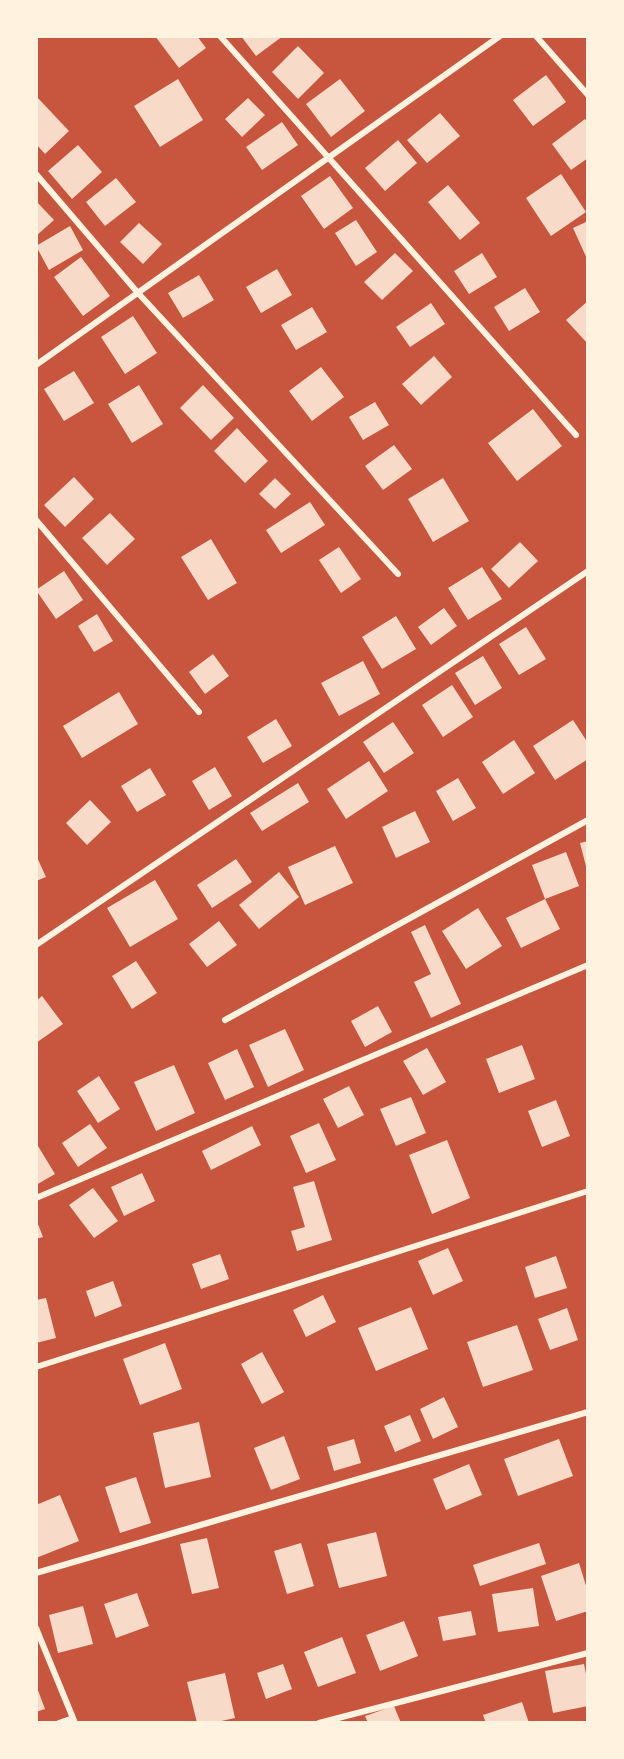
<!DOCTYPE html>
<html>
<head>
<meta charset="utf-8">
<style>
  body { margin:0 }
  #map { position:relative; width:624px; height:1759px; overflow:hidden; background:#c8553d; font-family:"IBM Plex Sans",sans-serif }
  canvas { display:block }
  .frame { position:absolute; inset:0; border:38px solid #fff3e0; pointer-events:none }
</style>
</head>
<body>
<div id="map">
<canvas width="624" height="1759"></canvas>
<div class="frame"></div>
</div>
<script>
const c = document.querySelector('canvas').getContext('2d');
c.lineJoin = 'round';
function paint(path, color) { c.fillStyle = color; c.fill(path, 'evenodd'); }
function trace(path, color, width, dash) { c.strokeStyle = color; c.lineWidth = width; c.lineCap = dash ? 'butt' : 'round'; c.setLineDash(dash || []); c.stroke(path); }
paint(new Path2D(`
  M155 36H197L206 48 179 68Z
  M241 36H283L256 56Z
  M298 46 324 73 298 99 272 72Z
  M546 75 566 102 533 126 513 100Z
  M178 79 203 120 160 147 134 106Z
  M340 79 365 111 331 137 306 104Z
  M36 96 69 131 45 154 36 144Z
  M248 98 265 115 242 137 225 119Z
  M440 113 460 136 427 163 407 140Z
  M585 119 588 124V158L571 170 552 144Z
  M282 122 298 145 262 170 246 147Z
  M398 140 417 163 385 191 365 168Z
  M78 145 102 172 72 199 48 171Z
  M561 174 586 212 551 236 526 198Z
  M330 176 353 208 324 229 301 196Z
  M116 178 136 202 105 226 86 202Z
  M448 185 480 223 460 240 428 202Z
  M36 201 54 220 36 236Z
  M356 220 377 252 356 266 335 233Z
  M588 221V261L573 228Z
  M139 223 162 244 143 264 120 242Z
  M70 226 83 250 49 270 36 246Z
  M395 253 413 271 382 300 364 282Z
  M482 253 497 277 469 294 454 271Z
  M81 257 110 296 83 316 54 277Z
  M277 269 292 295 261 313 246 287Z
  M199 275 214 300 183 318 168 293Z
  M525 288 540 312 509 331 494 307Z
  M588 301V344L566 320Z
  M431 303 445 324 410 347 396 327Z
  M312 307 327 332 296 350 281 325Z
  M133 316 157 353 125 374 101 337Z
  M434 356 452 377 421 405 402 384Z
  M321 367 344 397 312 421 289 391Z
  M74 371 94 403 64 421 44 389Z
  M139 385 163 424 132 443 108 404Z
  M203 385 234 418 211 440 180 408Z
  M375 402 389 425 363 440 349 417Z
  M533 409 562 446 517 481 488 443Z
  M237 428 268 461 245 483 214 451Z
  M394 445 412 469 383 490 365 466Z
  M74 477 94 499 65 527 44 505Z
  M275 478 291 494 275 509 259 494Z
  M443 478 469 521 433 542 408 499Z
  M310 502 325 525 281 553 266 530Z
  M110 513 135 539 107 565 82 538Z
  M211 539 237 583 208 600 181 557Z
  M520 542 538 561 509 588 491 569Z
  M339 547 361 579 341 593 319 560Z
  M482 567 502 599 468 620 448 588Z
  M64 571 83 600 56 619 36 590Z
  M444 608 457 626 431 645 418 627Z
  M97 614 113 641 94 652 78 626Z
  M396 616 416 649 382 669 362 637Z
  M526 627 546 659 519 675 499 644Z
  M213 654 229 676 205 694 189 672Z
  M483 656 502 688 475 705 455 673Z
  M363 661 380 694 339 716 321 683Z
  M452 685 473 717 443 737 422 705Z
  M119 692 138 724 82 758 63 726Z
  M276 719 292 746 263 763 247 737Z
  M573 720 588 743V759L555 780 533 746Z
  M393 722 414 753 384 773 363 742Z
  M514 740 535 773 503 794 482 762Z
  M369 761 388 791 346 819 327 789Z
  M215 767 232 796 209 810 192 781Z
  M150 768 166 795 137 812 121 786Z
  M458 778 476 808 453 821 436 791Z
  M298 783 309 802 262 831 250 813Z
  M90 800 111 822 87 845 66 823Z
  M415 811 430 842 396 858 382 827Z
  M588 841V870H587L580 843Z
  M335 846 353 883 305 905 288 867Z
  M566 852 579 886 545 899 532 865Z
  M36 855 46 877 36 881Z
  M236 859 252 882 212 908 197 885Z
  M279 872 299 897 259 929 239 905Z
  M155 880 178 919 130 947 107 908Z
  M545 899 560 929 521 948 506 918Z
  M478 908 502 946 466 969 442 931Z
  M219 921 237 945 207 967 189 944Z
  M425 925 461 1004 431 1018 414 982 431 974 411 932Z
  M136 961 157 993 132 1009 112 976Z
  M42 996 63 1024 36 1043V1001Z
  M378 1006 392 1032 365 1047 351 1021Z
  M285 1029 304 1070 268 1087 249 1045Z
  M522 1045 535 1079 499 1093 486 1059Z
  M427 1048 446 1082 423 1095 403 1061Z
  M237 1049 254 1087 225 1100 208 1063Z
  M174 1065 195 1113 156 1131 134 1082Z
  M99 1076 120 1109 98 1123 77 1091Z
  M349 1086 364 1115 338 1128 323 1099Z
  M411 1097 426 1133 396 1146 380 1109Z
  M556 1100 570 1136 542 1147 528 1111Z
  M319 1123 336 1160 306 1173 290 1136Z
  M90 1124 107 1148 78 1167 62 1143Z
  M252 1126 261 1145 211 1170 202 1151Z
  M447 1140 470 1198 432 1214 409 1155Z
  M38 1146 55 1174 36 1185V1147Z
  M142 1173 155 1201 124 1216 111 1187Z
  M314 1181 332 1240 297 1251 291 1231 305 1227 293 1187Z
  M93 1188 118 1221 94 1238 69 1205Z
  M36 1219 43 1237 36 1239Z
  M448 1248 463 1281 433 1295 418 1261Z
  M220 1254 229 1279 201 1289 192 1264Z
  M556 1256 567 1288 535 1298 525 1267Z
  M113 1281 122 1306 95 1317 86 1291Z
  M323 1295 336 1322 306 1337 293 1310Z
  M46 1298 56 1338 36 1343V1300Z
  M411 1307 428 1349 376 1371 358 1328Z
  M567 1308 578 1340 550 1350 538 1319Z
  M517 1325 533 1370 483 1387 467 1342Z
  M165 1343 182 1389 140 1405 123 1359Z
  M262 1352 284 1392 262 1404 241 1364Z
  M444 1397 458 1427 433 1439 420 1409Z
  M410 1415 421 1441 395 1452 384 1426Z
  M199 1422 211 1477 165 1488 153 1433Z
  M284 1436 300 1479 271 1490 254 1448Z
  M354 1439 361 1463 334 1471 327 1447Z
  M559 1439 573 1476 518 1496 504 1459Z
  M469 1464 482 1495 446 1510 433 1479Z
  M136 1477 151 1523 120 1533 105 1487Z
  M60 1495 79 1541 36 1558V1505Z
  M376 1532 387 1576 339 1588 327 1544Z
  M207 1538 219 1588 192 1594 180 1544Z
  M301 1543 314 1586 287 1594 274 1551Z
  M539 1543 546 1564 480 1586 473 1565Z
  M579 1563 588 1592V1611L556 1621 541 1576Z
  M533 1588 539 1626 498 1632 492 1594Z
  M137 1593 149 1626 116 1638 104 1604Z
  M83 1606 93 1644 58 1653 49 1615Z
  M471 1611 476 1635 443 1641 438 1617Z
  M404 1621 418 1656 380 1671 366 1635Z
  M342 1637 356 1673 318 1687 304 1652Z
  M283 1664 292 1689 266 1699 257 1673Z
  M584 1664 588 1684V1706L553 1713 545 1671Z
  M225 1673 235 1718 212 1723H197L187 1682Z
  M36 1685 45 1709 36 1712Z
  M522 1702 529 1723H486L483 1715Z
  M394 1706 401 1723H368L365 1716Z`), '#f7dbc8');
trace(new Path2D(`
  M220 36 576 435
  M536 36 588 95
  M36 174 138 293 398 574
  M36 365 500 36
  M36 520 199 712
  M36 945 588 571
  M225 1020 588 820
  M36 1198 588 965
  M36 1367 588 1191
  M36 1573 588 1412
  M36 1628 73 1718
  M59 1723 73 1718 75 1723
  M319 1723 588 1653`), '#fff3e0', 6);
</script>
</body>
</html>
